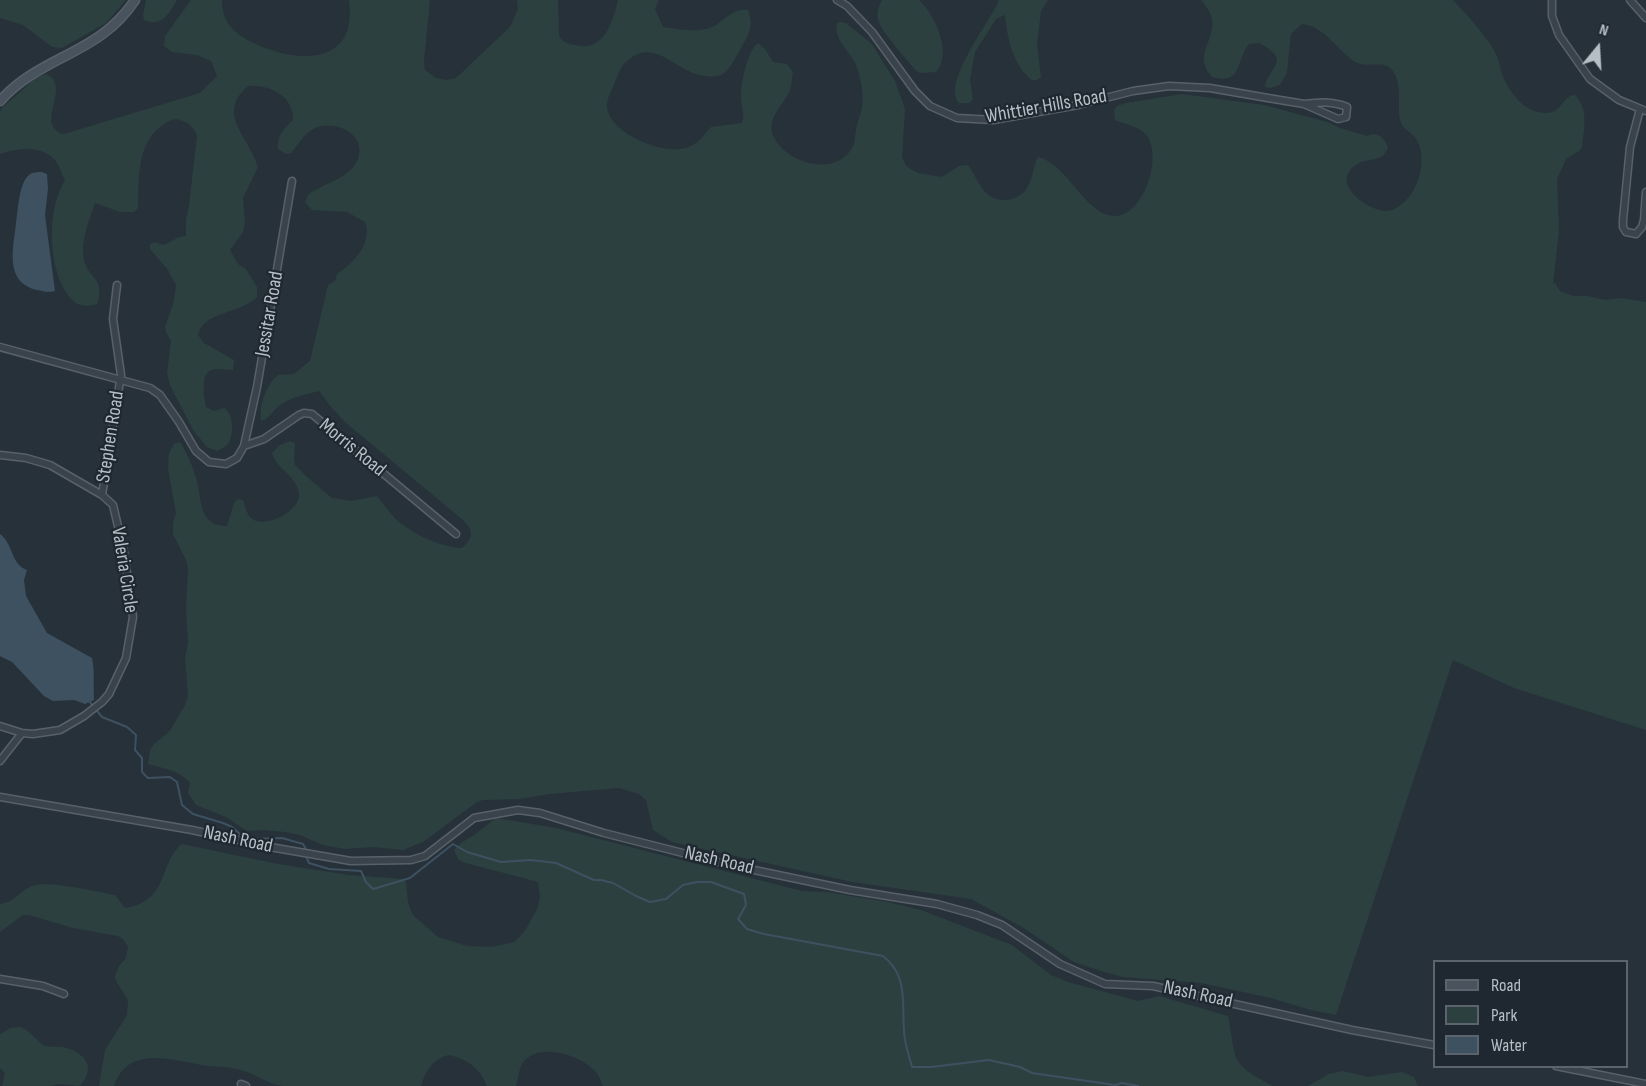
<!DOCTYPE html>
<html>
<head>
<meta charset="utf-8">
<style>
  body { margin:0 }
  #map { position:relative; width:1646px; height:1086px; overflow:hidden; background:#27313a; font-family:"Sofia Sans Condensed",sans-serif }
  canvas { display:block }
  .legend { position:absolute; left:1433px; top:960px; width:195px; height:108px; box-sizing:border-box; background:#1f2830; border:2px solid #5b646c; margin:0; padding:8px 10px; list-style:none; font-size:18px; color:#b6bec6 }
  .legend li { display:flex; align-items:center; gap:12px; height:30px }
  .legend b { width:30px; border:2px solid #5b646c }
  .north { position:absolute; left:1568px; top:18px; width:60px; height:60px; -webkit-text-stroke:4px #1f2830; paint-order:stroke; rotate:18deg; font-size:16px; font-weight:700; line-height:24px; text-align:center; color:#b6bec6 }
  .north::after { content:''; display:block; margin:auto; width:21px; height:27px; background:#b6bec6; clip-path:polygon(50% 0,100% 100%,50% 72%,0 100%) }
</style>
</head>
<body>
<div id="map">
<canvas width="1646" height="1086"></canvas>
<ul class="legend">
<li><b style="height:8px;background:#49535d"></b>Road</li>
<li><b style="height:16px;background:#2c403f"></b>Park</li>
<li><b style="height:16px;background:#3e5161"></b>Water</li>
</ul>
<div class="north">N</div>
</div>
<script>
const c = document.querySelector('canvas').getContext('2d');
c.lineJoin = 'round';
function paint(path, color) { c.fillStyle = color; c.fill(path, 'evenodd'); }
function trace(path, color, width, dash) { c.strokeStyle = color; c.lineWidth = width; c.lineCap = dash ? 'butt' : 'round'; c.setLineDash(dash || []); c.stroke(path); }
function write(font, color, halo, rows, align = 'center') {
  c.font = font + ' "Sofia Sans Condensed",sans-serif'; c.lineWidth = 4.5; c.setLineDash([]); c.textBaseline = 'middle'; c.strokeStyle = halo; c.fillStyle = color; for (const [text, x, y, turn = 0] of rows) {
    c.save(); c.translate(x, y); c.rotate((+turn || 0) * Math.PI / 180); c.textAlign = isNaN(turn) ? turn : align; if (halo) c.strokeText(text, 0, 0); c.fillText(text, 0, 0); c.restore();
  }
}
paint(new Path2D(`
  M0 0H126L106 23 62 48 52 47 23 25 0 18Z
  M146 0H177C169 13 162 28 144 20L143 15Z
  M191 0H222C222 10 224 18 230 26 239 37 253 43 265 48 309 64 357 60 349 0H430L424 61 425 70 436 78 446 80 456 78 510 27 518 9 517 0H558L559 36C563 42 568 44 575 45 604 53 613 21 618 0H659L655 9 663 27C677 29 692 32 706 29 722 26 730 7 748 10 754 25 749 35 741 48 736 57 731 68 723 74 717 77 710 77 705 76 675 73 655 35 626 62 620 67 618 75 615 82 612 90 606 99 607 108 611 135 668 158 691 146 699 142 705 134 711 127L742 123C745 116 742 108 741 100 740 87 747 50 758 43L765 49 773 62 787 64 793 72C792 78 792 84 790 90 784 105 766 118 773 135 784 163 835 178 852 148 855 143 855 136 856 130 857 123 860 116 862 108 864 95 861 76 855 63 849 50 833 39 837 23L841 22 846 23 872 44 895 81 905 109 902 157 906 166 918 173 942 177 959 166 968 165C975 174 978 185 986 193 997 204 1019 202 1027 188 1032 180 1033 170 1036 161L1038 157C1070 164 1088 224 1121 215 1145 209 1162 156 1147 136 1141 127 1125 124 1115 120L1114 110 1117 106 1126 103 1182 94 1264 105 1327 122 1340 128 1367 136C1378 131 1385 138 1388 148L1383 156C1374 161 1361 159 1353 167 1332 186 1369 211 1387 211 1393 211 1398 207 1403 203 1420 189 1429 155 1414 136 1408 130 1401 128 1400 119 1397 103 1403 84 1392 70 1385 60 1369 68 1358 63 1341 56 1326 26 1302 24L1291 34 1287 72 1280 85 1271 88 1265 87C1267 68 1294 61 1259 43L1249 44C1235 62 1243 85 1212 77 1187 48 1232 34 1201 0H1453C1468 16 1482 31 1494 50 1500 60 1500 71 1505 81 1513 97 1527 113 1546 113 1563 113 1562 95 1575 95 1589 109 1584 129 1582 147L1579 151 1566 159 1557 179 1559 231 1553 284 1555 283 1560 291 1573 296H1588L1605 300 1620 298 1646 302V730L1514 688 1453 660 1336 1015 1311 1010 1271 998 1201 983 1123 977 1104 972 1074 962 1022 927 971 899 852 882 672 842 653 830 646 800 639 794 619 788 550 794 519 799 483 800 477 802 423 842 403 850 373 847 345 849 323 845 300 835 285 832 264 830 247 831 226 817 196 805 188 793 190 783C182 771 161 768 148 764L150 750 154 744 170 731 185 705 188 696 185 658 188 643 186 608 188 569 186 560 173 534V523L176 513 168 469 169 453 174 444 180 442C187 453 194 469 197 481 202 502 199 526 227 526L234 503 238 499 243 500C245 506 247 517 254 520 267 527 298 512 299 496 299 477 276 469 272 453L280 445 290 441 295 443 294 459 295 465 307 477 332 498 351 501 377 496C384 504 391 515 399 522 416 535 440 547 462 548 474 537 474 532 463 520L346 423 331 407 319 391C307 394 293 397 283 403 274 408 270 419 261 421 259 405 266 385 278 375L294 374 310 361 328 285 335 281 337 274C353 263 373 244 365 222L347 212 312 210 305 202C306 200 307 196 309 194 312 191 318 189 321 187 336 180 355 173 359 155 364 131 331 119 313 129 304 134 298 145 291 153L286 154 278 149C277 135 283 130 293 120 294 96 269 84 248 86 215 114 250 138 258 167L243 198 245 222 243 232 230 250 238 264 246 269 257 287V297C241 314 203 311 198 335L204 343 234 360 233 370C227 370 218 368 212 370 200 373 204 398 206 407L214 411 224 408C234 414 235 438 226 446 223 448 220 449 217 451L207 447 193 430 170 385 167 373 171 341 166 332 165 327 174 301 176 285 168 270 150 249V244L155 242 164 245 179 237 186 236V220L189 205 197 136C195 128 188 122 180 120 174 118 168 121 163 125 136 143 139 180 138 208L134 212H120L95 203C89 220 80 242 84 260 89 280 106 278 97 304L88 306 77 304C47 282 45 209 65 181 62 174 59 164 54 159 40 145 17 148 0 154V112L2 108 37 77 46 74C73 85 33 126 64 134L200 93 217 76 211 61 197 55 172 52 164 46 165 36Z
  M882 0H919C935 15 953 53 936 72L921 73 916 71C908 60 880 31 878 19 876 12 879 6 882 0Z
  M999 0H1048L1041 11 1037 45 1041 77 1037 80H1032C1013 66 1007 37 1005 15L996 19 975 52 970 80 973 99 969 103H959C941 83 991 21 999 0Z
  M496 818 556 828 802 891 826 892 888 902 921 910 1012 945 1051 975 1068 982 1138 1001 1159 996 1228 1016C1237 1062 1229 1063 1273 1086H603C601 1081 599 1074 594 1070 579 1055 537 1041 522 1064 519 1070 518 1079 516 1086H487C479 1067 468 1060 449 1055 433 1058 425 1072 421 1086 390 1086 360 1086 329 1086 314 1086 299 1086 284 1086 270 1085 255 1074 241 1070 228 1066 214 1067 201 1065 170 1059 127 1046 114 1086H99L105 1050 127 1015 128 1000 116 981 115 976 119 966 126 958 128 947 123 939 118 936 73 928 29 915H23L0 932V904C16 902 19 891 32 886 48 880 96 892 115 895L125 908C170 901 158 863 182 844L278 864 349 875 402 879 406 882 408 903 413 915 438 937 467 946 492 947 514 942 525 931 538 907 540 897 538 882 462 862 458 859 454 850 461 843 474 835Z
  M21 1027C30 1031 35 1039 43 1045 49 1048 55 1046 62 1047 74 1049 89 1057 88 1070 87 1077 84 1082 79 1086L59 1084 51 1086H2L5 1073 0 1068V1034L11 1028Z
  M1343 1071 1368 1077 1402 1072 1414 1077 1418 1086H1308L1329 1074Z`), '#2c403f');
paint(new Path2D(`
  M42 172 47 174 48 189 45 215 55 291C48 293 43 291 37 290 3 282 14 246 16 223 18 210 19 183 29 175 32 172 37 172 42 172Z
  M0 534C13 543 11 565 27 570L24 580 26 596 47 633 92 658C95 671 93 686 94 700L85 704 74 700 53 701 44 696 12 662 0 656Z`), '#3e5161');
trace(new Path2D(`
  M89 701 102 717 127 727 136 735 135 750 142 758V772L148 778 170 777 177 782 182 805 193 814 223 823 232 827 242 836 252 839 282 838 303 844 306 849
  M306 856 309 863 329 869 361 871 366 882 373 889 410 878 453 844 467 852 501 862 531 860 556 863 594 880H601L613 883 636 896 650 902 666 899 683 885 697 882H711L744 894 746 905 738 919 747 929 764 934 883 956C908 975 902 1003 904 1030 904 1043 909 1055 912 1067H931L989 1060 1020 1067 1032 1073 1115 1085 1122 1083 1138 1086`), '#3e5161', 2);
const minor = new Path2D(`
  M837 0 847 6 872 32 915 91 930 106 957 118 993 120 1078 105 1133 91 1169 86 1210 88 1268 98 1304 104 1338 119 1346 117 1347 107C1332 101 1319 102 1304 104
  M1552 0V16L1559 35 1590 79 1619 100 1646 111
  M1630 0 1646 18
  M1640 109 1630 147 1623 220V227L1626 232 1636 234 1642 227 1644 220 1646 192
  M0 347 150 388 160 395 179 422 196 451 209 462 226 464 237 458 244 446 264 439 299 415 304 413 312 414 456 534
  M244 446 257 387 292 181
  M0 455 26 458 50 465 102 495 113 505 124 552 133 617 126 658 109 694 102 702 84 716 60 730 33 734 22 733 0 726
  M102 495 121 375 113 319 117 285
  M0 761 22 733
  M0 797 192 830 270 847 351 861 411 860 425 856 474 818 518 810 540 813 604 833 730 865 850 890 937 904 977 915 1002 925 1060 964 1105 984 1153 986 1352 1030 1434 1045
  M0 979 43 986 64 994
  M1556 1066 1646 1084
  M241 1084 246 1086`);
const secondary = new Path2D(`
  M0 101C41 55 99 55 135 0`);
trace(minor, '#586169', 9);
trace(secondary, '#586169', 11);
trace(minor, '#3a434b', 6);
trace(secondary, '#49535d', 8);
write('20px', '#b6bec6', '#1f2830', [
  ["Whittier Hills Road",1046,107,-10],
  ["Jessitar Road",270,314,-80],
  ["Stephen Road",111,437,-81],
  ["Morris Road",352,448,39],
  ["Valeria Circle",124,570,81],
  ["Nash Road",238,840,12],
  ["Nash Road",719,861,13],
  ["Nash Road",1198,995,12]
]);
</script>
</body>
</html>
